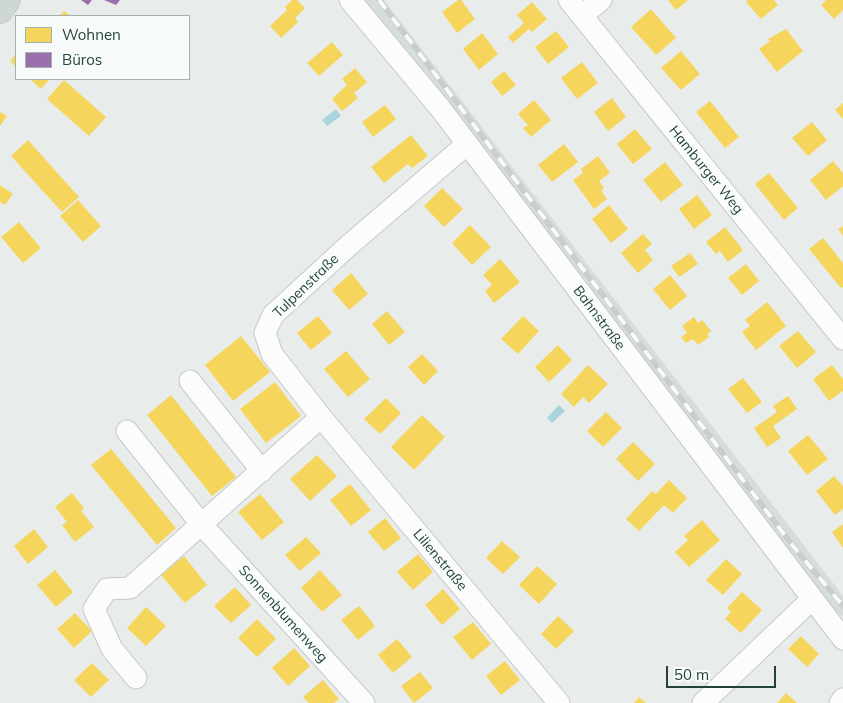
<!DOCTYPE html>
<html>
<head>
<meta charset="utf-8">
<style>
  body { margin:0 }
  #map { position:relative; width:843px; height:703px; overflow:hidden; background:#e8edeb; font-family:Mulish,sans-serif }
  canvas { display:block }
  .legend { position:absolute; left:15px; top:15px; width:175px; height:65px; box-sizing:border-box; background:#f7fbf9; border:1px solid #a3b1ad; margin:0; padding:6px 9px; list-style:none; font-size:15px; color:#24423a }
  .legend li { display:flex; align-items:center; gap:10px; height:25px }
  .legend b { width:25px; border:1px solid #a3b1ad }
  .scale { position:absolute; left:666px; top:666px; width:110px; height:22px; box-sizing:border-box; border:2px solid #24423a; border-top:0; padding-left:6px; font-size:15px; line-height:18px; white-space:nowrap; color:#24423a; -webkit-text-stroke:4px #f7fbf9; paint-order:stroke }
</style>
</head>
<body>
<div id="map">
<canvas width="843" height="703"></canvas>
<ul class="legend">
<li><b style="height:14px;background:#f6d55c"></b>Wohnen</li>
<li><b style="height:14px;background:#9970ab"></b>Büros</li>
</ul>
<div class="scale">50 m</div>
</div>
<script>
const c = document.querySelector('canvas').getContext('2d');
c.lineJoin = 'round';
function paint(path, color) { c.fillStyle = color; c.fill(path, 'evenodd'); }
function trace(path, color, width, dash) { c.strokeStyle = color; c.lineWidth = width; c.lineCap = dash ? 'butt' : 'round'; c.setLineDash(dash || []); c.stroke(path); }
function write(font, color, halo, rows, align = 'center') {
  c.font = font + ' Mulish,sans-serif'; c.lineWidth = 5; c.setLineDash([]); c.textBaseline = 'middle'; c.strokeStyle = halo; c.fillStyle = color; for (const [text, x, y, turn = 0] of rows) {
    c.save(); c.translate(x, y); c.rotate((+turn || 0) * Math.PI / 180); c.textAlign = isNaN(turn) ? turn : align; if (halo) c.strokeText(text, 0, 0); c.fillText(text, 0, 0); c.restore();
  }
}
paint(new Path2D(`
  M363 0H384L843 596V617L834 611Z`), '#d6dedb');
paint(new Path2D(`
  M336 109 341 116 327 126 322 120Z
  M559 405 565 411 552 423 547 418Z`), '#a9d4db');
paint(new Path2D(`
  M292 0H297L305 8 295 18 298 22 281 38 270 26 287 10 285 7Z
  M458 0H461L475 19 457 33 442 12Z
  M668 0H688L676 10Z
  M748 0H774L778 5 761 19 746 2Z
  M826 0H843V10L834 19 821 5Z
  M532 2 547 19 532 32 529 29 513 43 508 37 524 23 517 15Z
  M651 9 676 38 656 55 631 27Z
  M64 11 71 16H59Z
  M786 29 803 51 777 72 759 49 770 41 768 39Z
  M556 31 569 47 548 64 535 47Z
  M482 33 498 54 479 70 463 49Z
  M332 42 343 55 319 76 307 63Z
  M681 51 700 74 681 90 661 68Z
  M16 54V67L10 61Z
  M582 62 598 83 577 99 561 78Z
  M355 68 367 82 354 93 358 98 342 111 332 99 347 85 342 79Z
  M504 71 516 85 502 96 491 82Z
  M30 79H50L41 89Z
  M64 80 106 117 89 136 47 99Z
  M612 98 626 117 608 131 594 112Z
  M534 100 551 120 531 137 523 128 528 125 518 114Z
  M710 101 739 137 725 148 696 112Z
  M843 103V119L835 110Z
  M385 105 396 119 373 137 362 122Z
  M0 112 7 116 0 126Z
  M812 122 827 140 808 156 792 138Z
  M635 129 652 149 633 164 617 144Z
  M411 135 428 156 412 168 408 164 384 183 371 167Z
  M28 140 79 197 62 212 11 156Z
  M564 144 578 162 552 182 538 165Z
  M598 156 610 173 599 181 604 188 601 190 607 199 594 209 573 180 583 173 581 169Z
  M833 161 843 173V186L826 200 810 180Z
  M665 162 683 185 661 202 643 180Z
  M769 173 798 208 784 220 755 184Z
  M0 185 13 194 5 205 0 202Z
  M442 188 463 209 444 227 424 206Z
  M697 195 712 215 694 229 679 209Z
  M78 200 101 226 83 242 60 216Z
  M609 205 628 229 611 243 592 219Z
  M19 222 41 248 23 263 1 237Z
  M470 225 491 247 472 265 452 243Z
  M843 226V236L838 229Z
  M725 227 743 250 728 262 720 251 716 254 706 242Z
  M643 234 652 244 645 250 653 260 638 273 621 253Z
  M823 238 843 263V287L841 288 809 249Z
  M690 253 698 264 679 277 671 266Z
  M500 259 520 282 494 303 485 291 492 285 483 275Z
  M746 264 759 281 742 295 728 278Z
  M351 273 368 294 349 310 332 290Z
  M670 275 687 296 670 310 653 289Z
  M767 302 786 326 756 350 742 332 750 326 745 320Z
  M387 311 405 332 389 345 372 324Z
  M318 316 332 333 311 350 297 333Z
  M523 316 539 331 518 354 501 339Z
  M694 317 698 323 702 320 711 331 707 334 709 337 698 345 693 339 686 343 681 337 687 333 682 326Z
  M798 331 816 352 797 368 779 346Z
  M241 336 270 372 233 401 205 365Z
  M558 345 572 360 549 382 535 367Z
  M346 351 370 379 348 397 324 369Z
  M422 354 438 371 424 385 408 367Z
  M588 365 608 384 589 403 583 397 574 407 561 394Z
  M832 365 843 379V391L829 401 813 379Z
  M743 378 762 402 747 413 728 389Z
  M275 382 301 416 266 443 240 409Z
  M171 395 236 477 212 496 147 415Z
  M788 396 797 409 773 426 781 438 767 447 754 428 777 412 773 406Z
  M386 398 401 413 380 434 364 419Z
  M606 412 622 428 603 447 587 431Z
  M422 415 445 437 414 470 391 447Z
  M808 435 828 459 807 475 788 451Z
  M633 442 655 464 638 481 616 459Z
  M111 449 176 528 157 545 91 465Z
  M317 455 337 476 310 501 290 479Z
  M834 476 843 486V509L835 515 816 491Z
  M669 480 687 498 673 513 664 505 639 531 626 519 652 491 656 494Z
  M350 484 371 510 351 526 330 500Z
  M72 493 84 508 81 511 94 527 75 542 62 525 67 522 55 507Z
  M260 494 284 522 262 540 238 512Z
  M385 518 401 538 384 551 368 532Z
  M702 520 720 540 689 567 675 552 688 540 684 536Z
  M843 524V548L832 532Z
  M34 529 48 547 28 564 14 546Z
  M306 537 321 553 300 571 285 555Z
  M502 541 520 557 503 574 486 558Z
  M418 554 433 572 413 590 397 572Z
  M184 556 207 585 185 603 161 575Z
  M726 559 742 574 723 595 706 580Z
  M537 566 557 584 539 604 519 585Z
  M55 570 73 592 56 607 37 585Z
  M320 570 342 595 322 612 301 588Z
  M235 587 251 605 231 623 214 606Z
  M443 589 460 609 442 625 425 605Z
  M742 592 762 610 741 633 725 619 731 612 727 608Z
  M359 606 375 626 358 640 341 620Z
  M146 607 166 626 146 646 127 628Z
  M75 613 92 631 74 648 57 629Z
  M558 616 574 631 556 649 541 634Z
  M257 619 276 639 257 657 238 638Z
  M473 622 491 644 472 660 453 637Z
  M801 636 819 654 807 667 788 649Z
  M397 639 412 657 393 673 378 655Z
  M294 648 310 666 288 686 272 668Z
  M505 661 520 680 501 695 486 676Z
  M92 663 109 680 91 697 74 680Z
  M420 672 433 688 414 703 401 686Z
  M323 680 339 699 334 703H309L303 697Z
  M786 693 797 703H777Z
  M639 697 646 703H634Z`), '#f6d55c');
paint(new Path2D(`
  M81 0H92L88 5Z
  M104 0H120L116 5Z`), '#9970ab');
const minor = new Path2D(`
  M350 0 440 108 843 639
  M569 0 843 339
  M582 16 601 0
  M190 381 262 471
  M321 417 559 703
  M127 431 202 525 364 703
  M136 678 112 649 94 609 107 589 130 588 321 417 272 354 265 333 273 315 347 247 467 144
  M703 703 812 599
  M840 703 843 699`);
const major = new Path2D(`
  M0 10 7 0`);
trace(minor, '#c5cac8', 23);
trace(major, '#c3ccc9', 28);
trace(minor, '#fcfcfc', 21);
trace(major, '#cfd7d5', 26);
const rail = new Path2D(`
  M379 0 793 546 843 606`);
trace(rail, '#c9cdcc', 5.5);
trace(rail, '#f7fbf9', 4, [11]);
write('14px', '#24423a', '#f7fbf9', [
  ["Hamburger Weg",706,170,51],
  ["Tulpenstraße",306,286,-44],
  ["Bahnstraße",599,318,53],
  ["Lilienstraße",440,560,50],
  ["Sonnenblumenweg",283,614,48]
]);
</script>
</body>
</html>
